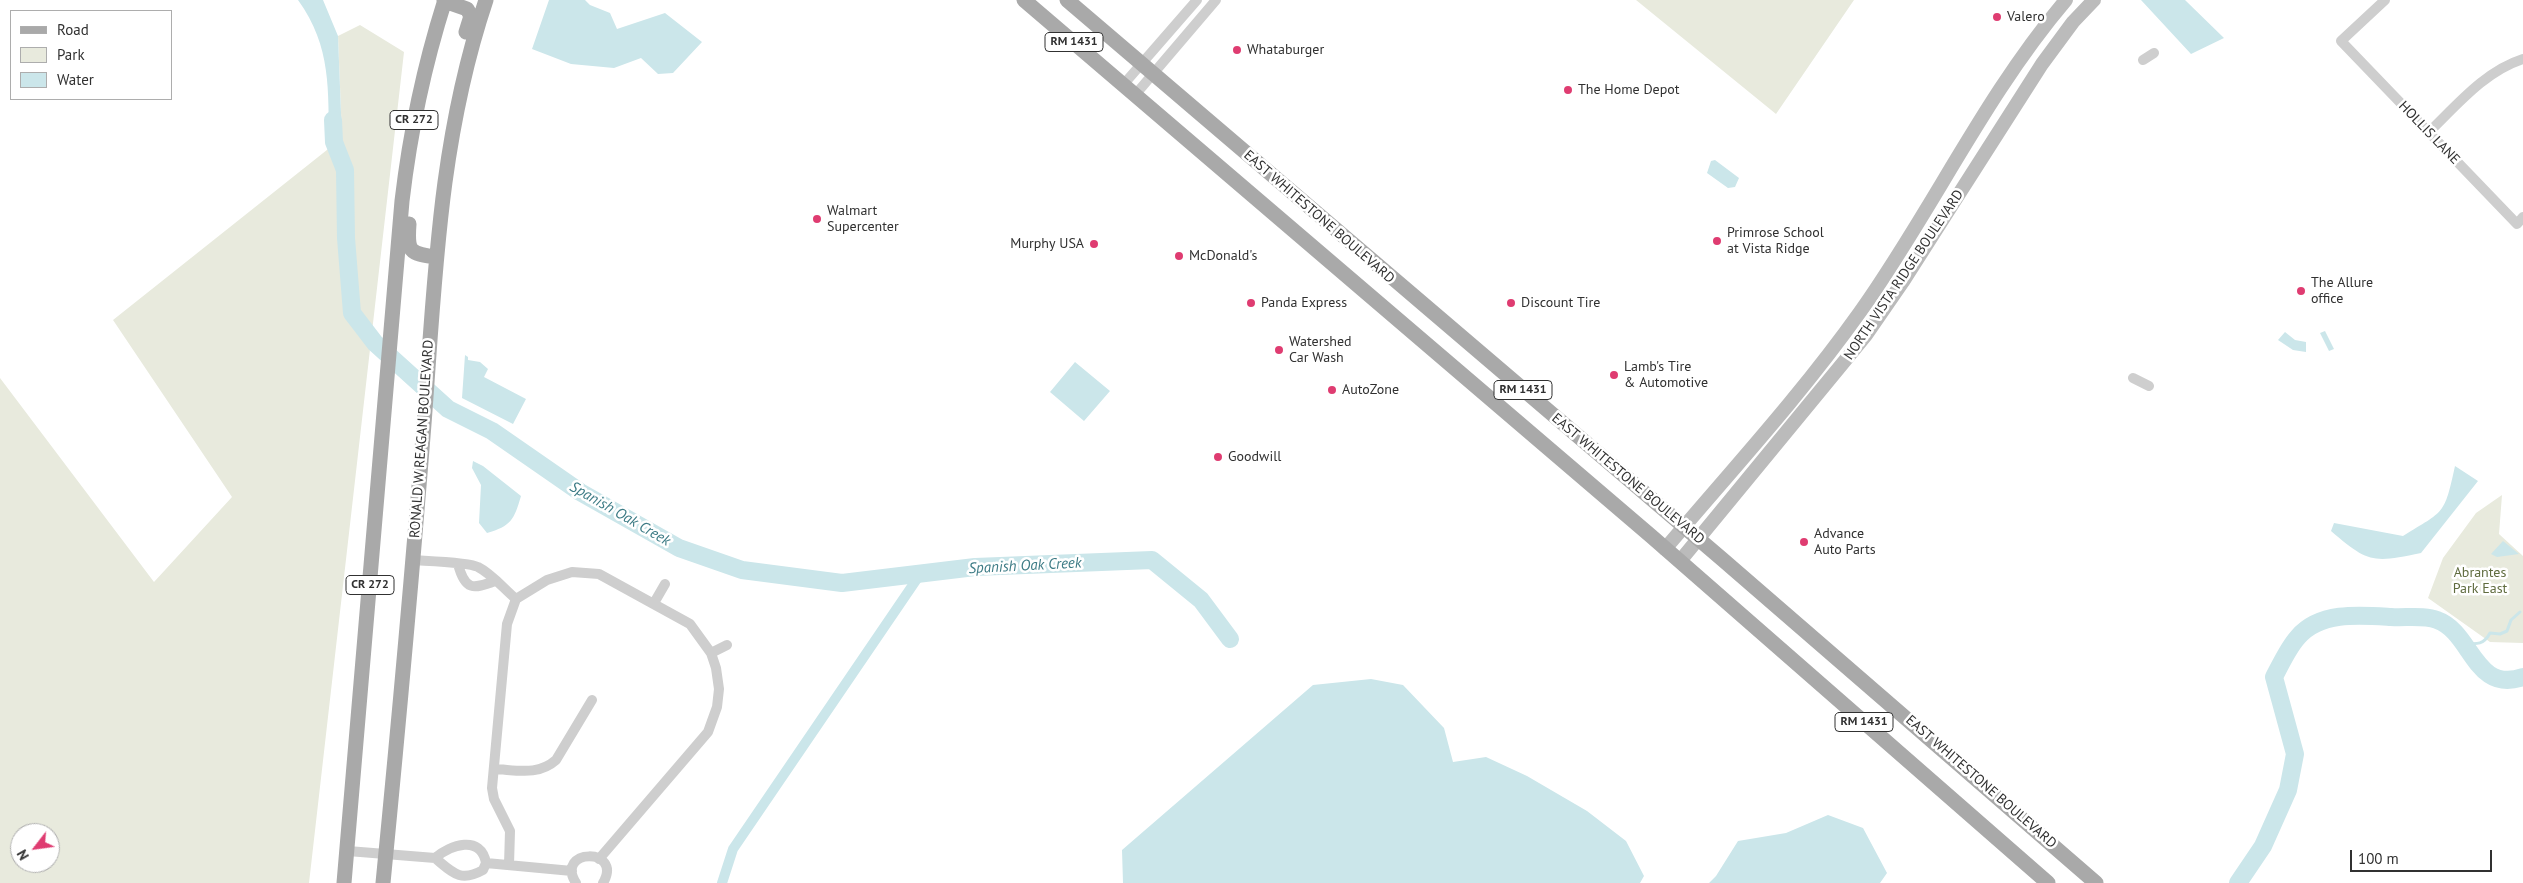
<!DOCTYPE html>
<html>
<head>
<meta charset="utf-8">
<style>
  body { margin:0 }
  #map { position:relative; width:2523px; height:883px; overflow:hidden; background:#fff; font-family:"PT Sans",sans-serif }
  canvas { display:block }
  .legend { position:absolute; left:10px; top:10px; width:162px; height:90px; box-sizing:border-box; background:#fff; border:1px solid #adadad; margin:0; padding:6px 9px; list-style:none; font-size:15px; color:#313131 }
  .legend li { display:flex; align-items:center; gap:10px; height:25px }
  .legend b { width:25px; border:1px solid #adadad }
  .north { position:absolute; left:10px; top:823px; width:50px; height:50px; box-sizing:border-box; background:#fff; border:1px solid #adadad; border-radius:50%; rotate:240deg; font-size:14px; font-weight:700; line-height:20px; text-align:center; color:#313131 }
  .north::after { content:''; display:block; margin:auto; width:18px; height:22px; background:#df3c71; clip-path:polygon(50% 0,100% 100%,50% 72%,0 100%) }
  .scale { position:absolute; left:2350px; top:850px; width:142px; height:22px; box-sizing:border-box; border:2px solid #313131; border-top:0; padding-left:6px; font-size:15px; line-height:18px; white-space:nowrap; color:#313131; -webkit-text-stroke:4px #fff; paint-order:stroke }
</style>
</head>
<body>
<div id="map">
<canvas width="2523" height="883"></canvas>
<ul class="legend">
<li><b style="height:6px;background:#a9a9a9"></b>Road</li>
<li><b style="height:14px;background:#e8eadd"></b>Park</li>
<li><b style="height:14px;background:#cbe6ea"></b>Water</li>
</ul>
<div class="north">N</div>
<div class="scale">100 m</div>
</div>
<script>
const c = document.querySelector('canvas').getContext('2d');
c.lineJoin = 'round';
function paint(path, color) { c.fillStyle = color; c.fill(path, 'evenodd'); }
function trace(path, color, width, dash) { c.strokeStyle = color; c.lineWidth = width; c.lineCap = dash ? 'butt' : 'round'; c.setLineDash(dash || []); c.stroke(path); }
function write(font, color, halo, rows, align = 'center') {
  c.font = font + ' "PT Sans",sans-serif'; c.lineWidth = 5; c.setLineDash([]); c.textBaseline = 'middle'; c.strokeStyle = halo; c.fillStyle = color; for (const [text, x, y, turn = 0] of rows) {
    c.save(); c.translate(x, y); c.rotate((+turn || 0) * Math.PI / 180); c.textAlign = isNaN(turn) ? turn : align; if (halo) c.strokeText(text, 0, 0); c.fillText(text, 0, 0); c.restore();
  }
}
paint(new Path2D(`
  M1636 0H1854L1776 114Z
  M360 25 404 52 309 883H0V378L154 582 232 497 113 320 342 138 338 36ZM20 833H50V863H20Z
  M2502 495 2499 534 2523 556V643L2490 642 2428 598 2443 558 2476 513Z`), '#e8eadd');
paint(new Path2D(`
  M298 0H323L338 36 342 138 329 145C328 91 332 47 298 0Z
  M549 0H585L590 5 610 13 617 29 665 13 702 42 673 73 658 74 641 58 614 68 571 64 532 49Z
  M2141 0H2185L2224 38 2191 54Z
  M1715 160 1739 178 1735 187 1728 188 1707 173 1711 161Z
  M2325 331 2334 349 2329 351 2320 333Z
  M2285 332 2295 340 2306 342V352L2293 350 2278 340Z
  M465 355 468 357V360L480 362 488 369 484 377 526 399 513 424 462 398Z
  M1075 362 1110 391 1084 421 1050 392Z
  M473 461 483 466 521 496C514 520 511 526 487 533L479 523 481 485 472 468Z
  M2455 466 2478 481 2421 553C2373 563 2368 563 2331 531L2334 523 2403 536C2445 510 2444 516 2455 466Z
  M2503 541 2519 554 2497 557 2491 554Z
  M1371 679 1403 685 1444 728 1453 762 1486 757 1527 776 1587 811 1626 841 1644 876 1640 883H1123L1122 850 1313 685Z
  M1828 815 1863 828 1887 873 1880 883H1709L1716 876 1738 841 1786 833Z`), '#cbe6ea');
trace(new Path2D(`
  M2462 643C2476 644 2483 646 2490 633L2500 634 2507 631 2511 620 2520 612`), '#cbe6ea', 3);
trace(new Path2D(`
  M722 883 733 849 921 573`), '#cbe6ea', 10);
trace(new Path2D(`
  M333 120 334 142 345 170 346 238 352 313 375 343 448 409 492 431 580 492 679 548 742 570 842 583 975 567 1152 560 1201 600 1230 639
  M2238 883 2263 846 2288 790 2295 754 2274 677C2281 664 2288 648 2298 637 2320 611 2361 615 2391 617 2405 618 2425 615 2437 620 2472 632 2474 694 2523 677`), '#cbe6ea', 18);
trace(new Path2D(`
  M2385 0 2341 41 2517 224 2523 217
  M2143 60 2154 53
  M1123 85 1197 0
  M1135 95 1216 0
  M2429 132C2457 105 2485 71 2523 59
  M2133 378 2149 386
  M413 560C427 561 469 562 478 567 492 574 504 589 516 599
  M458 564C465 591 473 589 495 581
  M654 603 665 584
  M711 653 727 645
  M494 769C517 770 538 776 556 760L592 700
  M348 851 435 858C452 872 460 883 483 870L486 863C481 834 450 845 435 858
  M486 863 572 871
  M509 865 510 831 494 799 492 788 507 624 516 599 547 580 572 572 599 574 690 624 711 653 716 668 719 689 717 707 708 732 599 859
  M576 883C554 848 624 847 603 883`), '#cecece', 10);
trace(new Path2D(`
  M1665 549C1731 471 1801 395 1860 312 1932 211 1985 95 2066 0
  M1680 561 1866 335 1904 280 2042 64 2073 22 2094 0`), '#bbb', 14);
trace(new Path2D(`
  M1024 0 1651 536 2048 883
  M1067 0 1722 559 2096 883
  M444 1 467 9 471 16 466 32
  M409 224C407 251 409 254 436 257
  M344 883 402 201C410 133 424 66 445 0
  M383 883C398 730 412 577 424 424 435 278 439 140 486 0`), '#a9a9a9', 15);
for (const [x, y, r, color] of [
  [1997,17,5,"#df3c71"],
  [1237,50,5,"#df3c71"],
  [1568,90,5,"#df3c71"],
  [817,219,5,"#df3c71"],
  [1717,241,5,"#df3c71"],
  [1094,244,5,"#df3c71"],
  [1179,256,5,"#df3c71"],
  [2301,291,5,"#df3c71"],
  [1251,303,5,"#df3c71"],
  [1511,303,5,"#df3c71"],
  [1279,350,5,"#df3c71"],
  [1614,375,5,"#df3c71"],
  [1332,390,5,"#df3c71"],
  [1218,457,5,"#df3c71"],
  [1804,542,5,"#df3c71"]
]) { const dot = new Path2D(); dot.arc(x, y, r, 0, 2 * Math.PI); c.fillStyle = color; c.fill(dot); trace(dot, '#fff', 2); }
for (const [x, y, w] of [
  [1074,42,58],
  [414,120,48],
  [1523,390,58],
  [370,585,48],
  [1864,722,58]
]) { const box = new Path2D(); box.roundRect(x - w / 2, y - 9.5, w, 19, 4); c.fillStyle = '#fff'; c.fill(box); trace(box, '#313131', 1); }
write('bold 12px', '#313131', null, [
  ["RM 1431",1074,42],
  ["CR 272",414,120],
  ["RM 1431",1523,390],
  ["CR 272",370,585],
  ["RM 1431",1864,722]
]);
write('14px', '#313131', '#fff', [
  ["Valero",2007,17],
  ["Whataburger",1247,50],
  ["The Home Depot",1578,90],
  ["Walmart",827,211],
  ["Supercenter",827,227],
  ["Primrose School",1727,233],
  ["at Vista Ridge",1727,249],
  ["Murphy USA",1084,244,"right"],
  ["McDonald's",1189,256],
  ["The Allure",2311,283],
  ["office",2311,299],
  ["Panda Express",1261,303],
  ["Discount Tire",1521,303],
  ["Watershed",1289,342],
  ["Car Wash",1289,358],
  ["Lamb's Tire",1624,367],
  ["& Automotive",1624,383],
  ["AutoZone",1342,390],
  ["Goodwill",1228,457],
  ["Advance",1814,534],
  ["Auto Parts",1814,550]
], 'left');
write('14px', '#313131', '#fff', [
  ["HOLLIS LANE",2429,133,46],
  ["EAST WHITESTONE BOULEVARD",1319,217,41],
  ["NORTH VISTA RIDGE BOULEVARD",1904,275,-56],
  ["RONALD W REAGAN BOULEVARD",422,439,-86],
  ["EAST WHITESTONE BOULEVARD",1628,479,40],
  ["EAST WHITESTONE BOULEVARD",1981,782,41]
]);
write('14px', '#606c3f', '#fff', [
  ["Abrantes",2480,573],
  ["Park East",2480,589]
]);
write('italic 15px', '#3c7b85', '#fff', [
  ["Spanish Oak Creek",620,514,30],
  ["Spanish Oak Creek",1025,566,-3]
]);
</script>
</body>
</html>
